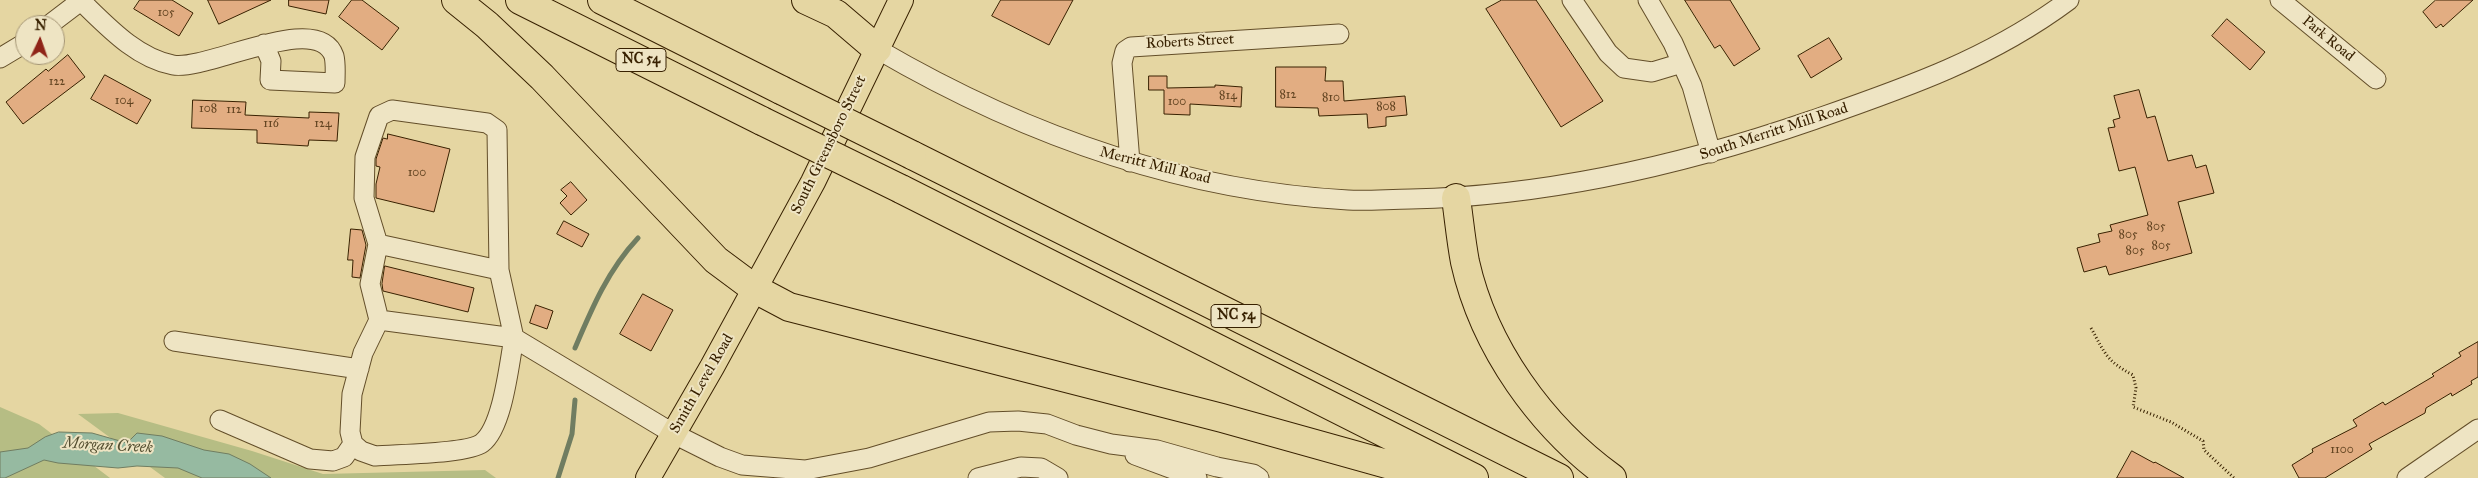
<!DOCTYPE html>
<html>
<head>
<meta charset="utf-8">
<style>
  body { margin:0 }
  #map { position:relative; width:2478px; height:478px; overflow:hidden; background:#e5d6a2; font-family:"IM FELL Great Primer",serif }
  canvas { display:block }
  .north { position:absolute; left:15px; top:15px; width:50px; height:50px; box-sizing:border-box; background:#eee4c3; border:1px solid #a59675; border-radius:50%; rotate:3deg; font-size:14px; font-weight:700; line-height:20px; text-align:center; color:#382101 }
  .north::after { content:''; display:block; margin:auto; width:18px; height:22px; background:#8f2418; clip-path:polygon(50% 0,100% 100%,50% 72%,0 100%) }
</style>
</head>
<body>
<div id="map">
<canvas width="2478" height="478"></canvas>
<div class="north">N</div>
</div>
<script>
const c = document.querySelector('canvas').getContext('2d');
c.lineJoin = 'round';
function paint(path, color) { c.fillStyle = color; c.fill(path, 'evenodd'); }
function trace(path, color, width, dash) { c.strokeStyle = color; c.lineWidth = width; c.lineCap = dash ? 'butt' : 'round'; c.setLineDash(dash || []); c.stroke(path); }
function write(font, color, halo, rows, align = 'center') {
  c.font = font + ' "IM FELL Great Primer",serif'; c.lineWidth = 4; c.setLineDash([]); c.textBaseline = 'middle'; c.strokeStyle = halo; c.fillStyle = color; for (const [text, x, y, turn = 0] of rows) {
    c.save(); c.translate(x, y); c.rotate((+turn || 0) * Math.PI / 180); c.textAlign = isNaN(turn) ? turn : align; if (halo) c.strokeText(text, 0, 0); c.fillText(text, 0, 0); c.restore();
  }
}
paint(new Path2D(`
  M0 407 39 424 110 478H0Z
  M118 413 252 451 323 474 485 470 496 478H165L78 414Z`), '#b6bd84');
const water = new Path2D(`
  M59 432 92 433 127 443 137 433 162 436 204 450 229 454 250 464 271 478H202L178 468 137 466 118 468 58 463 44 460 5 478H0V452L28 448 45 437Z`);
paint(water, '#96baa1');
trace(water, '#707d61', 1);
trace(new Path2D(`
  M575 348C592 308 608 270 638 238
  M558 478 572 434 575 400`), '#707d61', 5);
const building = new Path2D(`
  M140 0H172L193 13 179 36 134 9Z
  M208 0H271L219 24Z
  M289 0H329L326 14 289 6Z
  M352 0H362L399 28 382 50 339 17Z
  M1001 0H1073L1049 45 992 16Z
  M1502 0H1536L1603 101 1561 127 1486 9Z
  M1685 0H1730L1760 49 1734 66 1720 45 1715 48Z
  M2436 0H2473L2443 27 2441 24 2436 28 2423 12Z
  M2227 19 2265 52 2250 70 2212 36Z
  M1829 38 1842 59 1811 78 1798 56Z
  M68 55 85 77 23 124 6 102 46 69 48 71Z
  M1276 67H1326L1325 81H1343L1344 101 1405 96 1407 115 1386 117V126L1368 128 1367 114 1319 116 1318 108 1276 107Z
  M105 75 151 100 137 124 91 99Z
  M1149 76H1167V88L1215 87V85L1242 87 1241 107 1190 104V115L1164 114V90H1149Z
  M2139 90 2147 118 2155 116 2168 161 2192 155 2196 168 2206 165 2214 193 2178 202 2192 253 2109 275 2106 266 2084 272 2077 248 2100 242 2098 234 2112 231 2110 225 2148 215 2135 167 2119 171 2108 128 2115 127 2113 120 2120 118 2114 96Z
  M193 100 246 102 245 115 309 118V112L339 113 337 141 309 140 308 146 257 143V130L192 128Z
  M388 134 450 149 434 212 376 198V184L380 167 376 166V159L383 138 387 139Z
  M571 182 587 200 571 215 560 203 567 196 561 190Z
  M564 221 589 234 582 247 557 234Z
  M351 229 362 230 366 245 360 278 352 277 353 260H348Z
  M385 266 474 288 468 312 383 291 382 284Z
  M643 294 673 310 651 351 620 334Z
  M536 305 553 311 547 329 530 323Z
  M2478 342V377L2471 381 2472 384 2452 396 2451 393 2426 408 2425 413 2369 444 2372 449 2325 478H2299L2292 465 2313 452 2312 449 2357 426 2353 420 2383 402 2385 405 2434 376 2432 374 2461 356 2459 353Z
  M2132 451 2154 463 2155 462 2184 478H2117Z`);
paint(building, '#e2ad82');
trace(building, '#382101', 1);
const minor = new Path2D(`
  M1572 0 1608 53 1624 68 1652 72 1682 63
  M1648 0 1673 43 1692 86 1711 153
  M2280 0 2376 79
  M81 1C107 26 136 58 173 65 208 71 318 10 334 56 336 64 335 74 335 83L270 80 271 61 264 44
  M49 25 82 0
  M877 49C1021 133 1180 191 1348 200 1369 201 1390 199 1411 199 1549 196 1683 165 1813 120 1905 88 1990 59 2069 0
  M0 58 25 43
  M1130 162 1122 63 1125 51 1131 47 1339 34
  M378 244 499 270
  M379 320 514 338C509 364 503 427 482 443 468 454 395 454 375 456L361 451 353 444 350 432 352 394 363 353 379 320 370 284 378 244 364 198 365 157 379 116 392 110 487 123 497 130 499 270 514 338 674 434 720 457 742 465 805 470 869 458 989 422 1018 421 1047 424 1076 435 1111 444 1157 450 1217 467 1253 474 1259 478
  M174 341 359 369
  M220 420 310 459 333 461 344 457 353 444
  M1135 455 1197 478
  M978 478 1021 467 1041 468 1058 478
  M2407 478 2478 429`);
const major = new Path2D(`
  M648 478 712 367 813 182 901 0`);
const highway = new Path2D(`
  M456 0 487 25 542 77 716 260 755 289 789 307 1222 418 1437 478
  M520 0 762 121
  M602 0 781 90
  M806 0 836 14 877 49
  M912 155 1559 478
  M901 189 1474 478
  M1456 198C1459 219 1461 241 1465 262 1484 347 1541 427 1612 478`);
trace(minor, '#634e29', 21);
trace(major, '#382101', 26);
trace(highway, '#382101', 30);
trace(new Path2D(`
  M2091 328C2105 353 2106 361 2133 375L2136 388 2133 407 2171 422 2203 441 2204 450 2234 478`), '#382101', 3, [1, 2.5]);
trace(minor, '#eee4c3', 19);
trace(major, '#e5d6a2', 24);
trace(highway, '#e5d6a2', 28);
const highwayBridge = new Path2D(`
  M781 90 912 155
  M762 121 901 189`);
trace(highwayBridge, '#382101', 30, []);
trace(highwayBridge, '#e5d6a2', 28);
write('12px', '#624421', null, [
  ["105",166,13],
  ["122",57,82],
  ["812",1288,95],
  ["814",1228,96],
  ["810",1331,98],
  ["104",124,101],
  ["100",1177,102],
  ["808",1386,107],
  ["108",208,109],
  ["112",234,110],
  ["116",271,124],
  ["124",323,124],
  ["100",417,173],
  ["805",2156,227],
  ["805",2128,235],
  ["805",2161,246],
  ["805",2135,251],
  ["1100",2342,450]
]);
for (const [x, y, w] of [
  [641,60,50],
  [1236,316,50]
]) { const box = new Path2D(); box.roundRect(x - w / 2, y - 11.5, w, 23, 4); c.fillStyle = '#eee4c3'; c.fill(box); trace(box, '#382101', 1); }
write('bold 14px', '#382101', null, [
  ["NC 54",641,60],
  ["NC 54",1236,316]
]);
write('15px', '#382101', '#eee4c3', [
  ["Park Road",2328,39,39],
  ["Roberts Street",1190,42,-3],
  ["South Merritt Mill Road",1774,132,-18],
  ["South Greensboro Street",829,145,-64],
  ["Merritt Mill Road",1155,166,14],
  ["Smith Level Road",702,384,-60]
]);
write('italic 16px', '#544f31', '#eee4c3', [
  ["Morgan Creek",108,446,3]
]);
</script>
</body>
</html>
